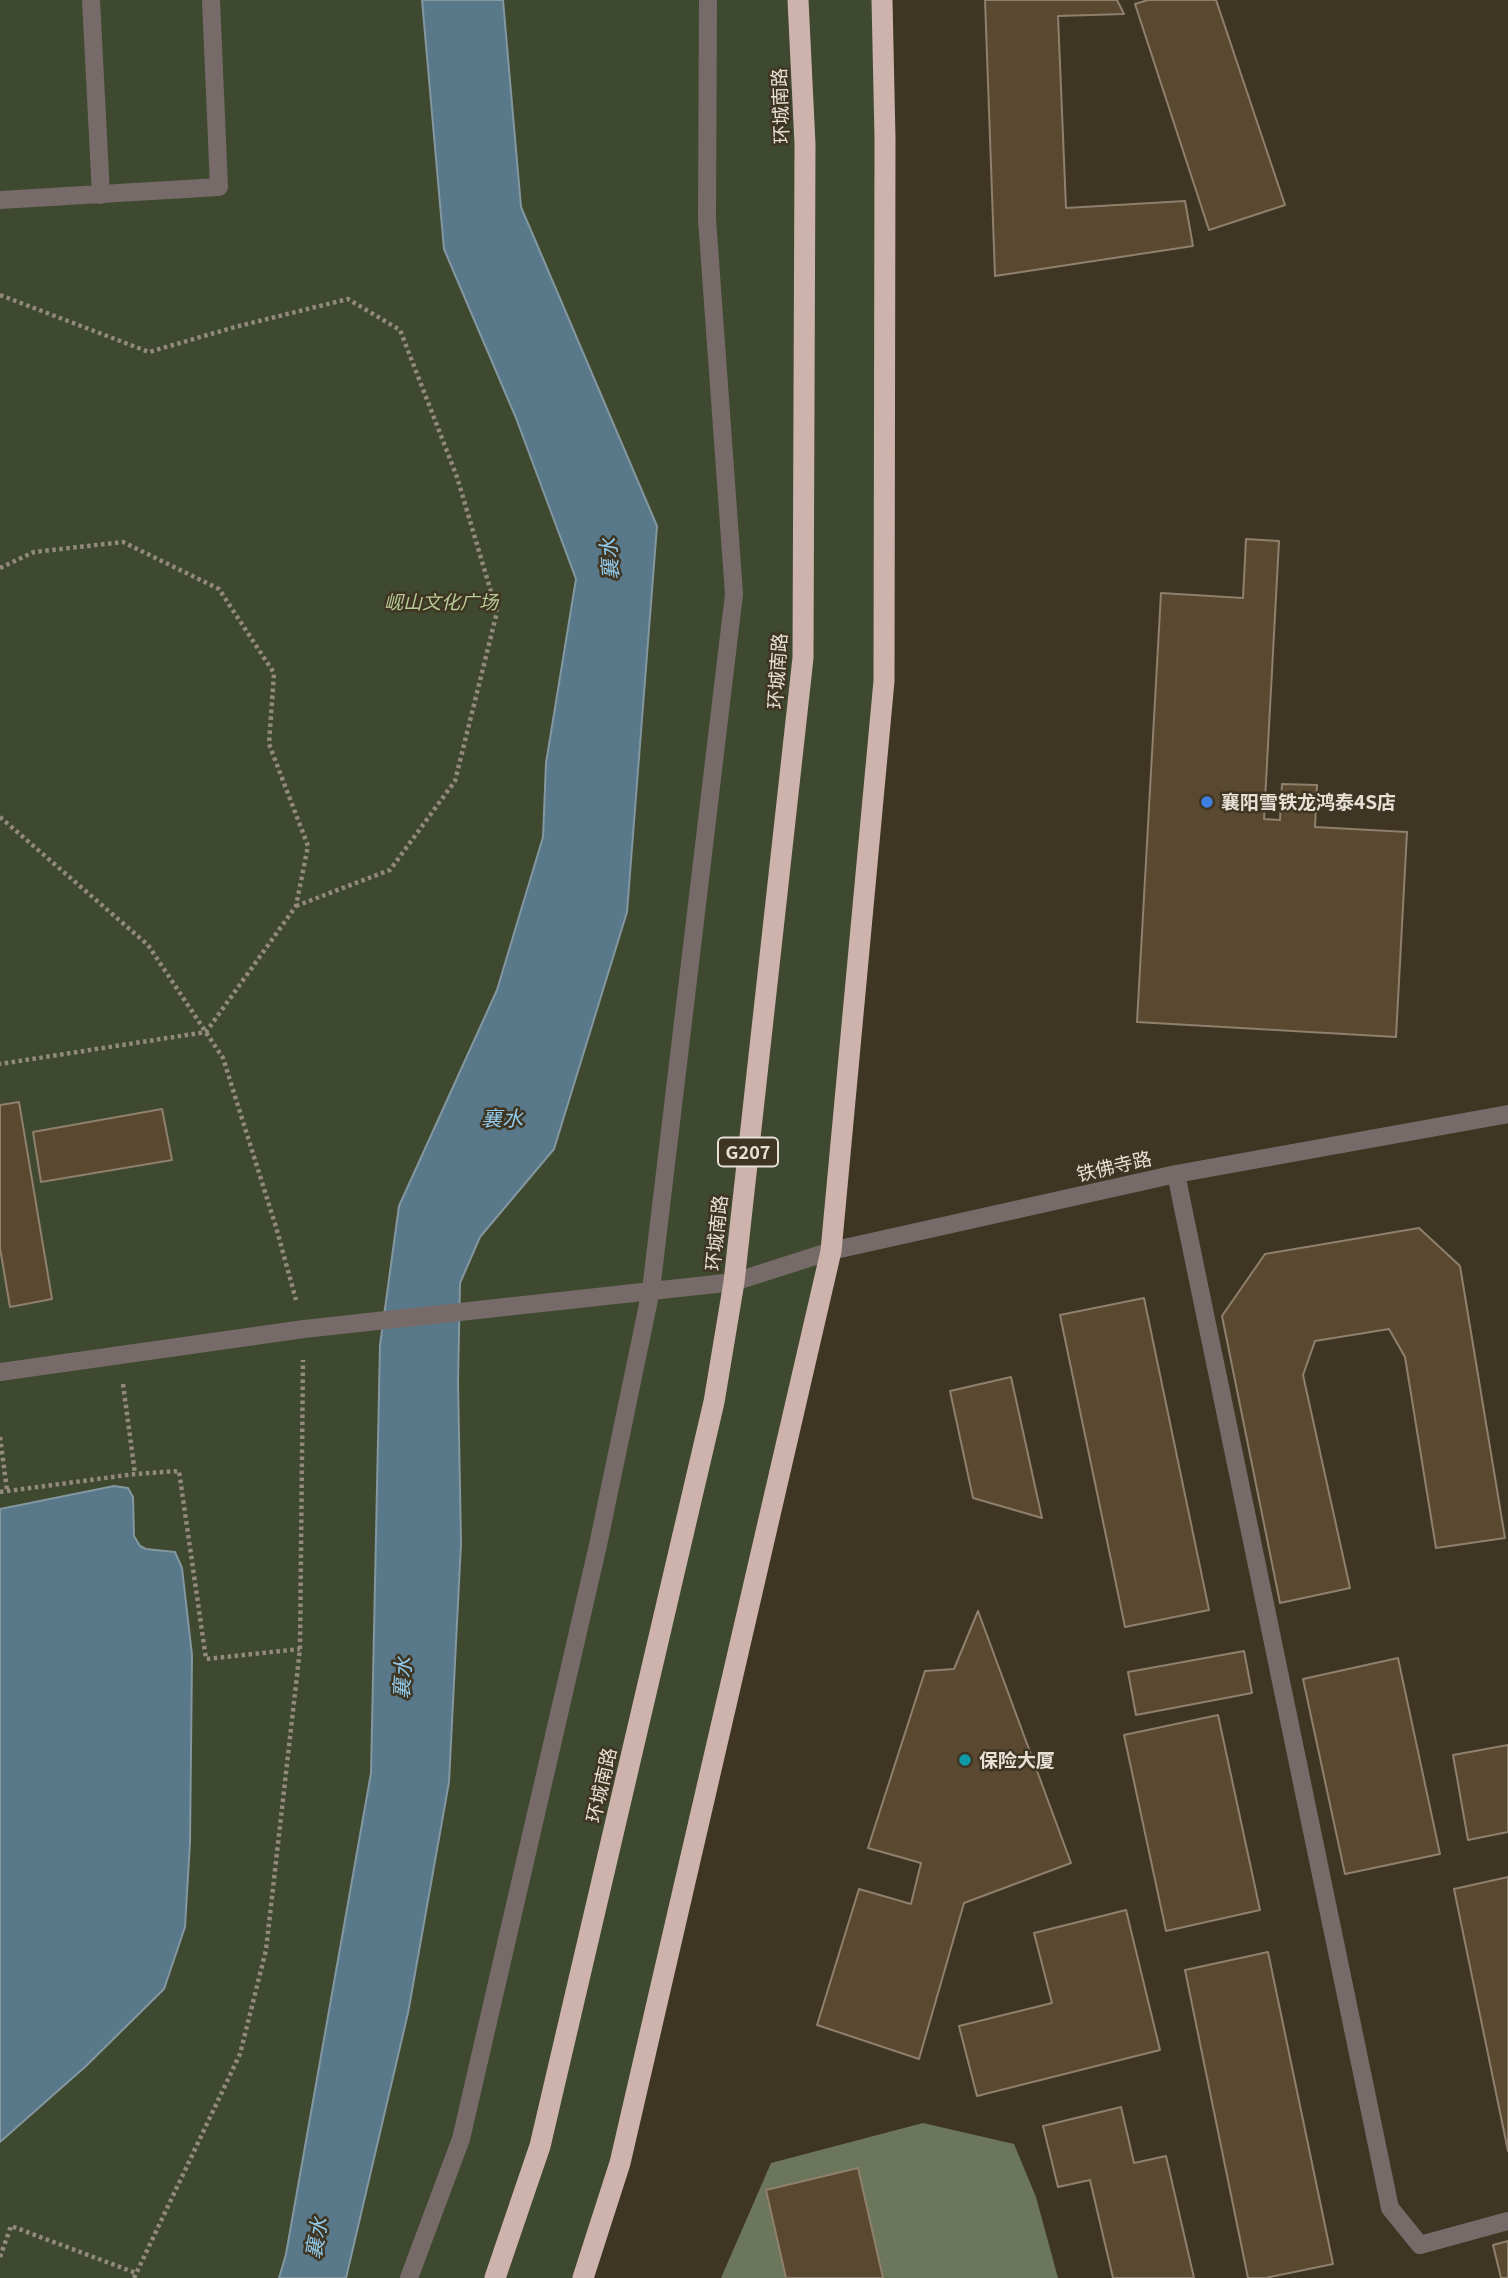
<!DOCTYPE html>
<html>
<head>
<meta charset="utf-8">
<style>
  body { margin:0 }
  canvas { display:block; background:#3f3523 }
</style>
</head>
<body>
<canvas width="1508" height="2278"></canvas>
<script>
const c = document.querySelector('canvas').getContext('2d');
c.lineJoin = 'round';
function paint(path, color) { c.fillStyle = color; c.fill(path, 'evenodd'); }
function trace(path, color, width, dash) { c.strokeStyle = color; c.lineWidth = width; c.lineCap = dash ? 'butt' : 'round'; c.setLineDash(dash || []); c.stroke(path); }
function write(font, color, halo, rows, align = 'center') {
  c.font = font + ' Georgia,"Noto Sans SC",serif'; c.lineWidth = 5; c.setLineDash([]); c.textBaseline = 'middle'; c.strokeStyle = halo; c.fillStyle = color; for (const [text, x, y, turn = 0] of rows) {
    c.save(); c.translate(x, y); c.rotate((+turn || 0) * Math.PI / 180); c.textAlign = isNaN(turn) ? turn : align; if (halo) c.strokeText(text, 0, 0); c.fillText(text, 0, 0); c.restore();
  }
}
paint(new Path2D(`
  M0 0H882L884 681 831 1251 583 2278H0Z`), '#3f492f');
paint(new Path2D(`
  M923 2123 1014 2144 1036 2197 1058 2278H721L771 2163Z`), '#6b765a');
const water = new Path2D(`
  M422 0H503L521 207 657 526 627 912 554 1149 480 1237 460 1283 458 1382 461 1543 449 1782 408 2013 346 2278H279L286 2254 371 1773 380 1345 399 1206 497 990 543 837 546 763 576 579 516 418 444 249Z
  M114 1486 128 1488 133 1497 134 1536 140 1546 146 1549 175 1552 182 1568 192 1655 190 1842 185 1927 164 1989 86 2066 0 2142V1509Z`);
paint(water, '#597889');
trace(water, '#8397a0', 2);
const building = new Path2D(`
  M985 0H1117L1124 14 1058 16 1066 208 1185 201 1193 246 995 276Z
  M1148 0H1216L1285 205 1209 230 1135 4Z
  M1246 539 1279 541 1264 819 1280 820 1282 784 1317 785 1315 827 1407 832 1396 1037 1137 1022 1161 593 1243 598Z
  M19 1102 52 1299 10 1307 0 1248V1105Z
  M162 1109 172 1160 41 1182 33 1132Z
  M1419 1228 1460 1266 1505 1538 1436 1548 1405 1357 1389 1329 1315 1341 1303 1375 1350 1588 1280 1603 1222 1316 1265 1254Z
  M1144 1298 1209 1610 1125 1627 1060 1315Z
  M1011 1377 1042 1518 973 1498 950 1391Z
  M978 1611 1071 1863 964 1903 919 2059 817 2025 859 1889 911 1904 921 1863 868 1848 925 1671 954 1669Z
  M1244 1651 1252 1693 1136 1715 1128 1672Z
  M1398 1658 1440 1854 1345 1874 1303 1679Z
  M1218 1715 1260 1910 1166 1931 1124 1735Z
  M1508 1745V1832L1468 1840 1453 1755Z
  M1508 1877V2151L1454 1889Z
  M1126 1910 1160 2050 977 2096 959 2026 1052 2003 1034 1933Z
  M1268 1952 1333 2264 1265 2278H1248L1185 1970Z
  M1121 2107 1134 2163 1166 2156 1194 2278H1113L1090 2180 1058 2187 1043 2126Z
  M858 2168 883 2278H786L766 2190Z
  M1508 2241V2278H1501L1493 2245Z`);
paint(building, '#5a4930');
trace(building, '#8e806d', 2);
trace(new Path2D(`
  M0 295 149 352 235 327 348 299 400 330 457 477 497 612 455 781 390 870 296 906
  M0 568 34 552 123 542 219 589 274 673 269 744 308 846 296 906 206 1032 0 1064
  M0 817 148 945 223 1058 276 1227 296 1300
  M123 1384 135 1474
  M0 1437 7 1490
  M0 1492 135 1474 179 1471 206 1659 300 1649
  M0 2257 11 2226 136 2273
  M134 2278 240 2054 266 1950 300 1649 303 1360`), '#928a7c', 4.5, [3.5, 3.5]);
trace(new Path2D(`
  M91 0 101 195
  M0 200 219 187 211 0
  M1176 1174 1390 2208 1420 2245 1508 2221
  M0 1372 304 1329 734 1282 831 1251 1176 1174 1508 1114
  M409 2278 461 2139 598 1545 651 1290 734 594 707 219 708 0`), '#766b69', 18);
trace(new Path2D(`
  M495 2278 540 2146 714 1402 734 1282 803 658 805 144 798 0
  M583 2278 620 2163 831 1251 884 681 885 138 882 0`), '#cdb3ac', 21);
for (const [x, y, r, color] of [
  [1207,802,7,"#3f7fe0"],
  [965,1760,7,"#0f9aa8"]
]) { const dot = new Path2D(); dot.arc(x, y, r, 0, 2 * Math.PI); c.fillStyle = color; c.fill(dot); trace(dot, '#3f3523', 2.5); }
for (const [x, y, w] of [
  [748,1152,60]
]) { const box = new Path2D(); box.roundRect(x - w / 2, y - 14.5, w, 29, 5); c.fillStyle = '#3f3523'; c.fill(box); trace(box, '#e6e0d5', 2); }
write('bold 18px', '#e6e0d5', null, [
  ["G207",748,1152]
]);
write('19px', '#e6e0d5', '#3f3523', [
  ["环城南路",780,106,-92],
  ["环城南路",777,671,-86],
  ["铁佛寺路",1114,1166,-13],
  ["环城南路",716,1233,-84],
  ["环城南路",601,1785,-77]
]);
write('italic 19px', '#b8cc98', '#3f3523', [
  ["岘山文化广场",441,602]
]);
write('bold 19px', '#e6e0d5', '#3f3523', [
  ["襄阳雪铁龙鸿泰4S店",1221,802],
  ["保险大厦",979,1760]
], 'left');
write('italic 21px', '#91caea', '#3f3523', [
  ["襄水",609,559,-94],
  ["襄水",502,1118],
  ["襄水",402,1678,-87],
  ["襄水",316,2238,-80]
]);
</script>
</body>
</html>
